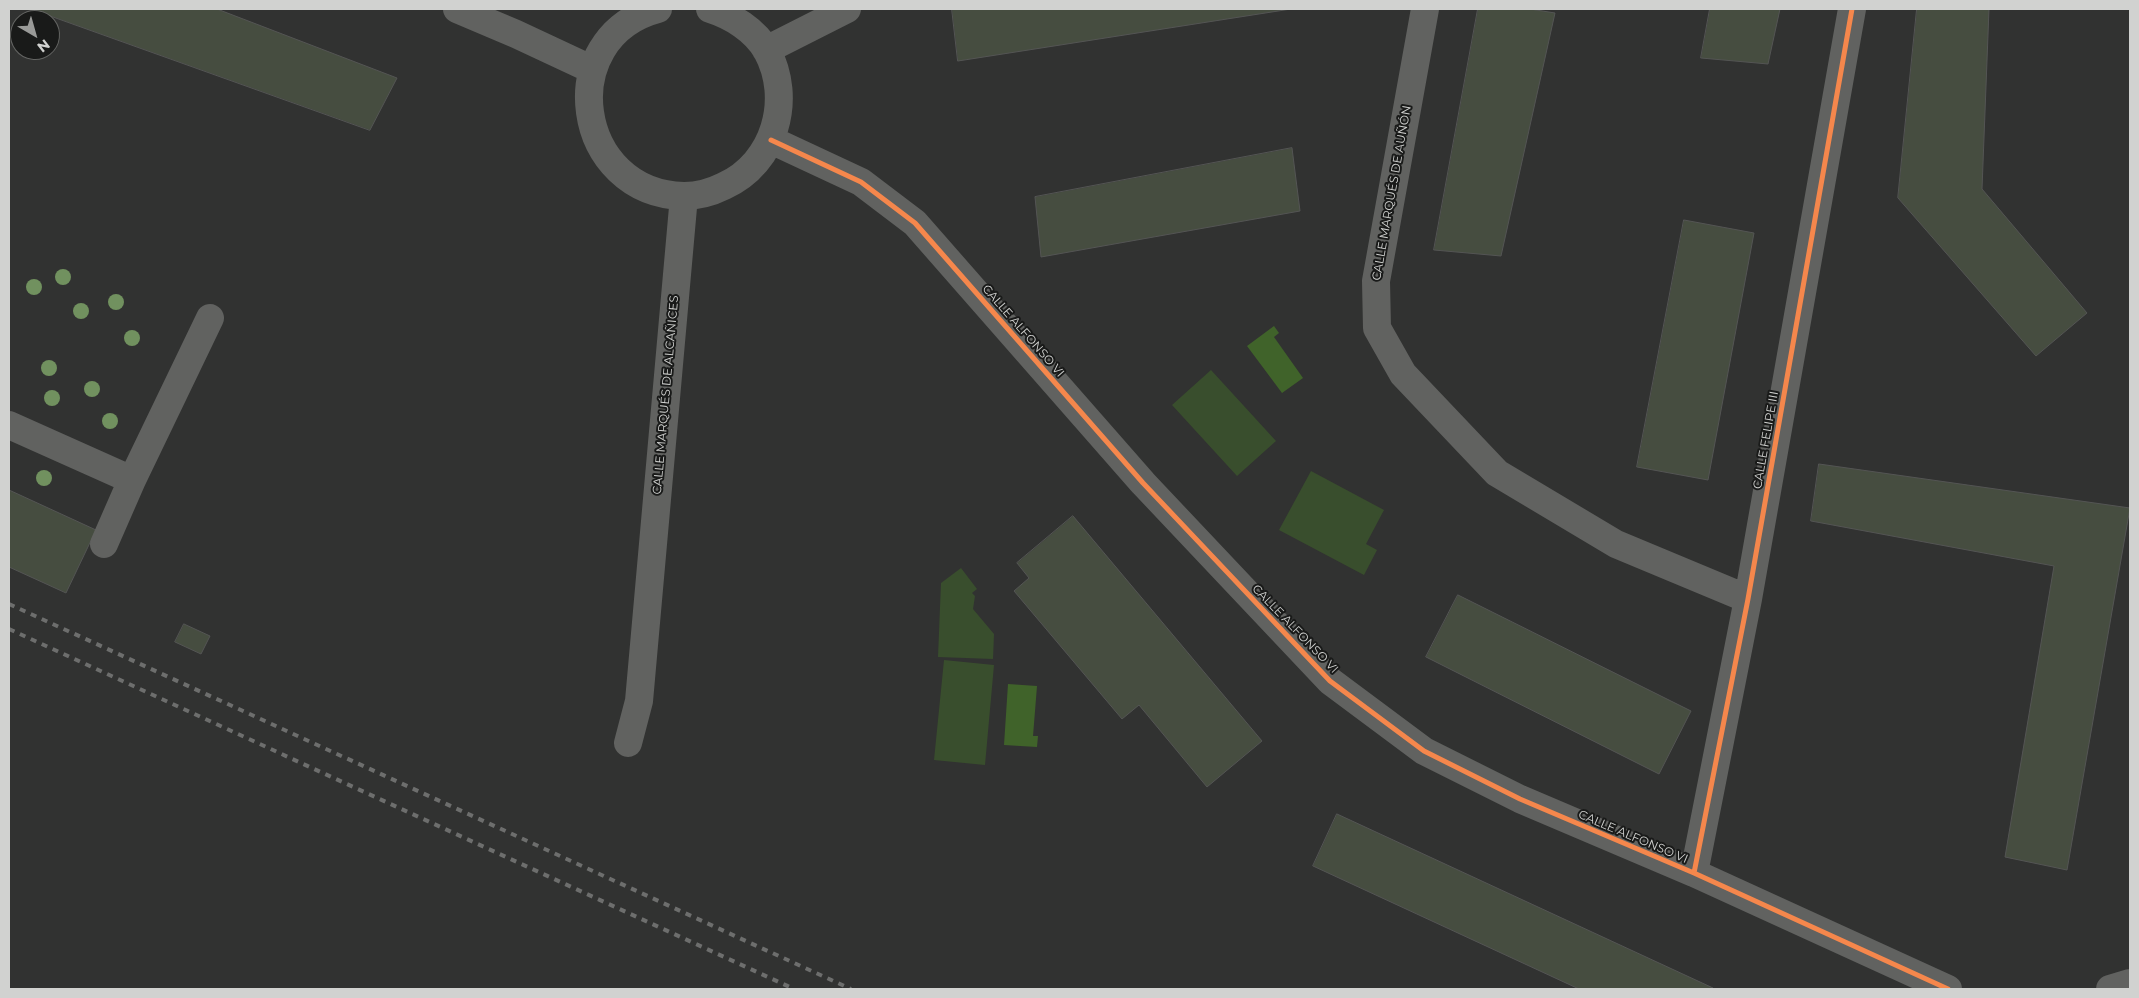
<!DOCTYPE html>
<html>
<head>
<meta charset="utf-8">
<style>
  body { margin:0 }
  #map { position:relative; width:2139px; height:998px; overflow:hidden; background:#313231; font-family:Montserrat,sans-serif }
  canvas { display:block }
  .frame { position:absolute; inset:0; border:10px solid #d1d2d0; pointer-events:none }
  .north { position:absolute; left:10px; top:10px; width:50px; height:50px; box-sizing:border-box; background:#191a19; border:1px solid #636462; border-radius:50%; rotate:142deg; font-size:14px; font-weight:700; line-height:20px; text-align:center; color:#d1d2d0 }
  .north::after { content:''; display:block; margin:auto; width:18px; height:22px; background:#999a98; clip-path:polygon(50% 0,100% 100%,50% 72%,0 100%) }
</style>
</head>
<body>
<div id="map">
<canvas width="2139" height="998"></canvas>
<div class="frame"></div>
<div class="north">N</div>
</div>
<script>
const c = document.querySelector('canvas').getContext('2d');
c.lineJoin = 'round';
function paint(path, color) { c.fillStyle = color; c.fill(path, 'evenodd'); }
function trace(path, color, width, dash) { c.strokeStyle = color; c.lineWidth = width; c.lineCap = dash ? 'butt' : 'round'; c.setLineDash(dash || []); c.stroke(path); }
function write(font, color, halo, rows, align = 'center') {
  c.font = font + ' Montserrat,sans-serif'; c.lineWidth = 4; c.setLineDash([]); c.textBaseline = 'middle'; c.strokeStyle = halo; c.fillStyle = color; for (const [text, x, y, turn = 0] of rows) {
    c.save(); c.translate(x, y); c.rotate((+turn || 0) * Math.PI / 180); c.textAlign = isNaN(turn) ? turn : align; if (halo) c.strokeText(text, 0, 0); c.fillText(text, 0, 0); c.restore();
  }
}
paint(new Path2D(`
  M1211 370 1276 441 1237 476 1172 405Z
  M1311 471 1384 510 1366 544 1377 550 1364 575 1279 530Z
  M961 568 977 589 972 593 975 596 973 609 994 634 993 659 938 657 941 583Z
  M944 660 994 665 985 765 934 760Z`), '#394e2d');
paint(new Path2D(`
  M1274 326 1279 333 1274 337 1303 378 1282 393 1247 346Z
  M1008 684 1037 686 1033 736H1038L1037 747 1004 745Z`), '#40632a');
const building = new Path2D(`
  M31 9H217L397 78 370 130Z
  M952 9H1291L958 61Z
  M1478 9H1530L1555 13 1501 256 1434 250Z
  M1710 9H1780L1768 64 1701 58Z
  M1917 9H1989L1982 189 2087 313 2036 356 1898 198Z
  M1292 148 1300 211 1041 257 1035 197Z
  M1684 220 1754 233 1708 480 1637 467Z
  M1819 464 2130 508 2067 870 2005 857 2054 566 1811 521Z
  M9 490 96 530 66 593 9 567Z
  M1073 516 1262 741 1207 787 1139 705 1122 719 1014 591 1029 578 1017 563Z
  M1458 595 1691 711 1659 774 1426 657Z
  M184 624 210 636 201 654 175 642Z
  M1337 814 1713 988 1712 989H1579L1313 866Z`);
paint(building, '#464d40');
trace(building, '#545554', 1);
trace(new Path2D(`
  M457 9 516 34 593 70
  M658 9C552 37 574 194 684 196 697 196 712 192 724 186 775 163 793 99 767 51 755 30 732 16 710 9
  M1425 9 1376 281 1377 328 1403 374 1497 473 1616 544 1748 599
  M766 50 847 9
  M771 140 861 182 915 223 1143 483 1330 681 1424 751 1520 799 1694 873 1948 989
  M9 425 132 480
  M104 544 132 480 210 318
  M628 743 639 701 684 196
  M1694 873 1748 599 1852 9
  M2110 989 2130 983`), '#616260', 28);
trace(new Path2D(`
  M9 604 851 989
  M9 629 794 989`), '#6d6e6d', 4, [6, 6]);
trace(new Path2D(`
  M771 140 861 182 915 223 1143 483 1330 681 1424 751 1520 799 1694 873 1948 989
  M1694 873 1748 599 1852 9`), '#f5874c', 5);
c.fillStyle = '#71915f';
for (const [x, y] of [
  [63,277],
  [34,287],
  [116,302],
  [81,311],
  [132,338],
  [49,368],
  [92,389],
  [52,398],
  [110,421],
  [44,478]
]) { c.beginPath(); c.arc(x, y, 8, 0, 2 * Math.PI); c.fill(); }
write('12px', '#d1d2d0', '#191a19', [
  ["CALLE MARQUÉS DE AUÑÓN",1392,193,-80],
  ["CALLE ALFONSO VI",1023,331,49],
  ["CALLE MARQUÉS DE ALCAÑICES",666,395,-85],
  ["CALLE FELIPE III",1766,440,-80],
  ["CALLE ALFONSO VI",1295,629,46],
  ["CALLE ALFONSO VI",1633,837,23]
]);
</script>
</body>
</html>
